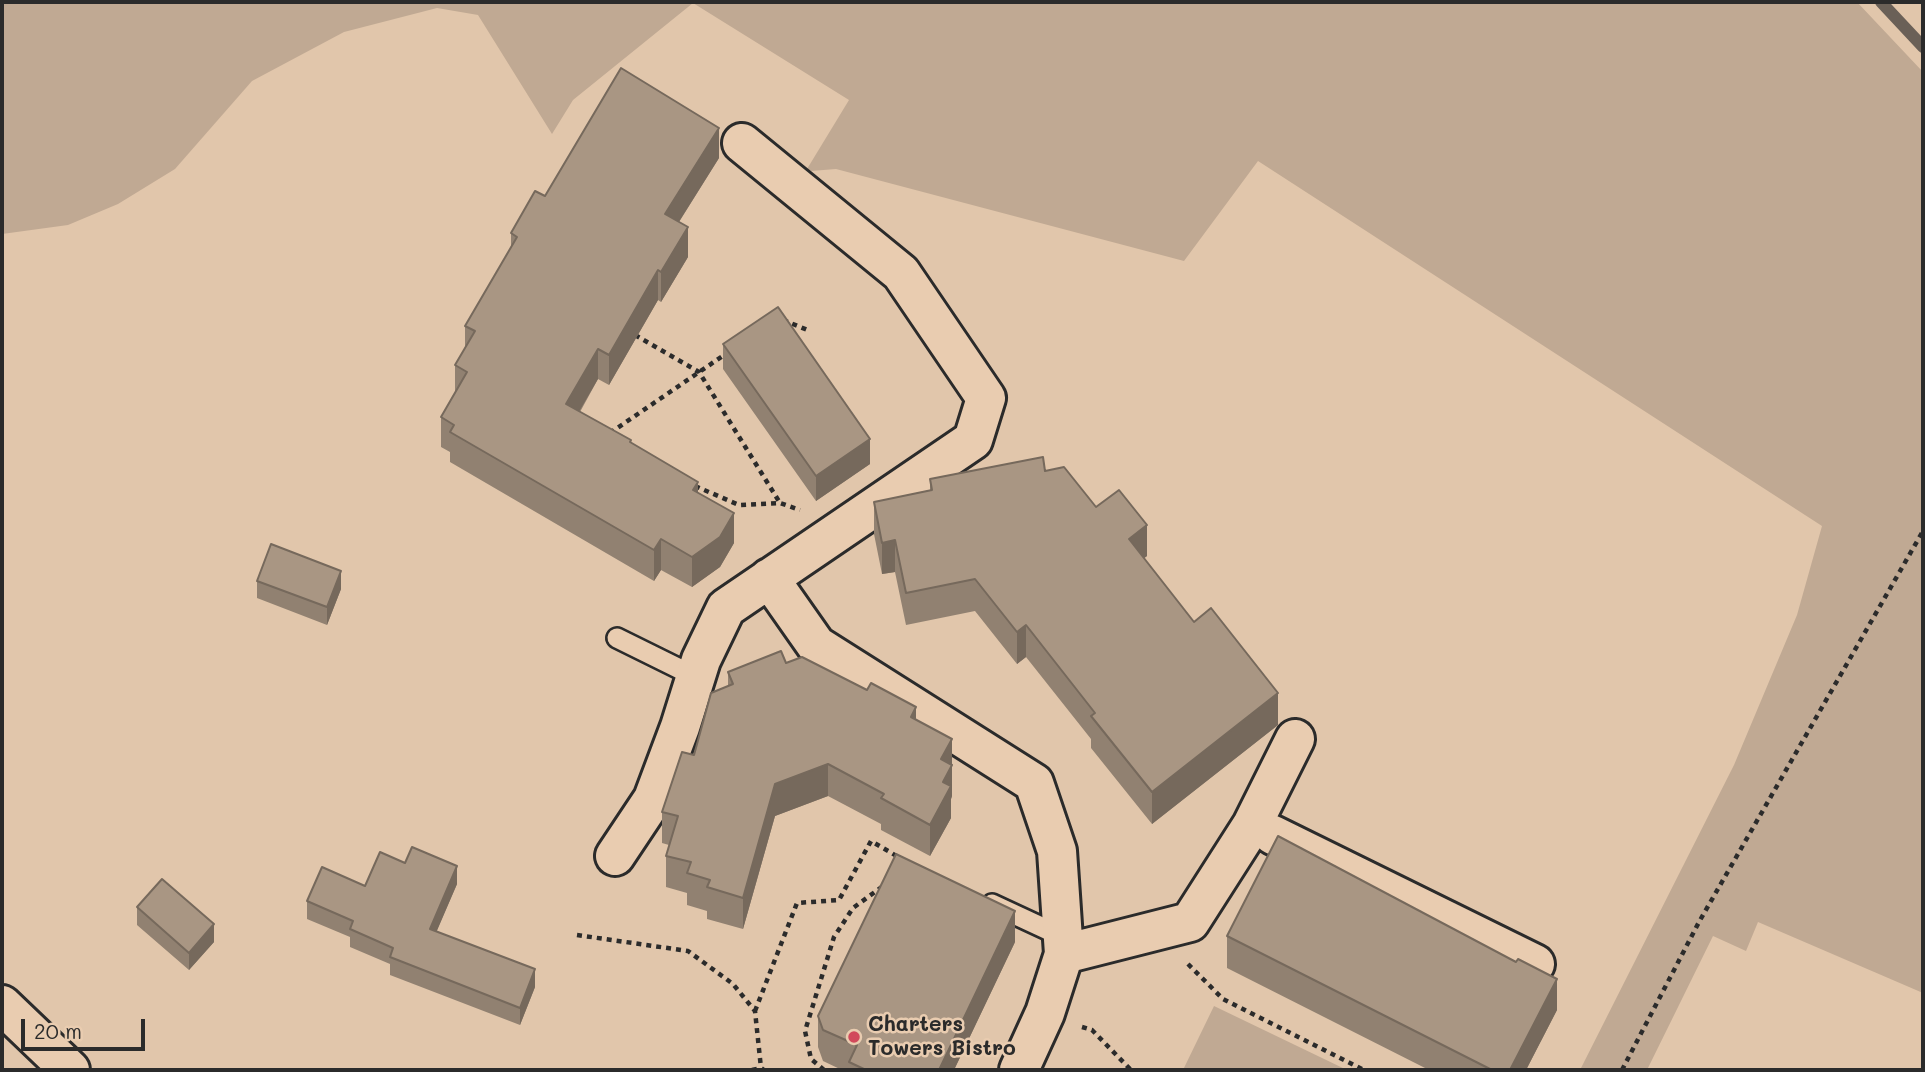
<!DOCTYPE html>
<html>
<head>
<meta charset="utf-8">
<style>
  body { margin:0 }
  #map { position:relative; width:1925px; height:1072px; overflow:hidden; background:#e1c6ab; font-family:Mali,sans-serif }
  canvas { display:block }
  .frame { position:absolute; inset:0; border:4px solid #2b2b2b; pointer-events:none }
  .scale { position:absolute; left:21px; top:1019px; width:124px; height:32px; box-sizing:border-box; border:4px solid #2b2b2b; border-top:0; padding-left:9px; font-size:21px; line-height:24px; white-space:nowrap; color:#2b2b2b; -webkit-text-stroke:5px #e9ccb0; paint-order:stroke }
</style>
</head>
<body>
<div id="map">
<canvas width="1925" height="1072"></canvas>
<div class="frame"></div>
<div class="scale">20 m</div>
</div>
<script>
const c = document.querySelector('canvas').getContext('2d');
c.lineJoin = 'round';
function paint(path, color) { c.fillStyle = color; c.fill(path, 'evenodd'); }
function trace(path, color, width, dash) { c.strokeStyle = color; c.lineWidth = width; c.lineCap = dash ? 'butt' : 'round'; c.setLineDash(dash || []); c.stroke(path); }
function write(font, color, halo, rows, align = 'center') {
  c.font = font + ' Mali,sans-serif'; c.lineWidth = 5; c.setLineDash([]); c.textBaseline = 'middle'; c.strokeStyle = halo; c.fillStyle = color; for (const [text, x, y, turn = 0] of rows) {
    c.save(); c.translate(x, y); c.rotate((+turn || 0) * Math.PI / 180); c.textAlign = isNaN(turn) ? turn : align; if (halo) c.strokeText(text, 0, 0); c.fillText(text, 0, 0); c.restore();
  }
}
paint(new Path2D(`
  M9 2H1857L1923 72V993L1758 922 1746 951 1713 936 1647 1070H1580L1734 765 1797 615 1822 526 1258 161 1184 261 836 169 811 171 807 169 849 100 693 3 573 100 552 134 478 15 437 8 344 32 252 81 175 169 118 204 68 225 2 234V5Z
  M1214 1006 1347 1070H1183Z`), '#c0a993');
trace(new Path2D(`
  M1881 2 1923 47`), '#6a6057', 12);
const service = new Path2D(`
  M617 638 696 677
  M992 904 1063 937`);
const minor = new Path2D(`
  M769 578 816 645 1034 783 1057 851 1064 954 1045 1013 1019 1070
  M1273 835 1535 964
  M615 856 653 799 680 727 701 660 726 608 973 440 986 398 901 273 742 143
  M1064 954 1190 922 1252 825 1295 739`);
const tertiary = new Path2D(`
  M2 1005 70 1070`);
trace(service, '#2b2b2b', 24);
trace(minor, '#2b2b2b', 44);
trace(tertiary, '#2b2b2b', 44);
trace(new Path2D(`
  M783 320 810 331
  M635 335 699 372 780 503
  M610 433 727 353
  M695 486 739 505 780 503 800 510
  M577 935 688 951 733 984 755 1011 761 1068
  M1188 964 1223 999 1364 1070
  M755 1011 797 903 839 900 871 841 900 858
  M1082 1027 1092 1030 1131 1070
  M752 1070 761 1068 764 1070
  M824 1070 811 1059 805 1031 834 937 853 908 883 886
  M1622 1070 1699 922 1923 531`), '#2b2b2b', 4.5, [5, 5]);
trace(service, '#e9ccb0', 19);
trace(minor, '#e9ccb0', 38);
trace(tertiary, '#e9ccb0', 38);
paint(new Path2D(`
  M719 158 679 222 688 257 661 302 658 300 609 385 598 379 580 412 631 443 698 492 734 543 720 567 692 587 661 570 654 581 450 462V452L441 447V417L455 392V365L465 348V326L511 247V233L545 196Z
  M723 344 870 464 816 501 723 369Z
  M1045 471 1096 507 1147 556 1144 558 1194 622 1278 725 1152 824 1091 748V739L1026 657 1017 664 975 611 906 625 895 572 882 574 874 534V502L930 490V479Z
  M257 581 341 589 327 625 257 598Z
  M786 663 916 720 952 796 951 799V818L930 856 881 830V824L828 796 775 816 743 929 707 919V911L687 905V893L666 887V856L669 845 662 843V812L694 755 728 686V672Z
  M457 884 436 932 535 987 520 1025 390 975V964L350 947V937L307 919V901L365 886Z
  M137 907 214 942 189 970 137 925Z
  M1227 936 1557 1010 1526 1070H1429L1227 968Z
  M1015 942 954 1070H842L823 1061 818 1047V1016Z`), '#918171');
paint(new Path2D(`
  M719 128V158L665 244V214Z
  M688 227V257L661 302V272Z
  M658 270V300L609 385V355Z
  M598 349V379L566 434V404Z
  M870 439V464L816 501V476Z
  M698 482V512L693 490Z
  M734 513V543L720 567 692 587V557Z
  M1147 525V556L1129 570V539Z
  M661 539V570L654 581V550Z
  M895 540V572L882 574V543Z
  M341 571V589L327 625V607Z
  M1026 625V657L1017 664V632Z
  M1278 693V725L1152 824V792Z
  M916 707V739L911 717Z
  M952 739V796L951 799V818L930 856V825L941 759Z
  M828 764V796L775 816 743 929V898L775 784Z
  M457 866V884L430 947V929Z
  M1015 911V942L954 1070H939Z
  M214 924V942L189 970V953Z
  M535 969V987L520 1025V1008Z
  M1557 979V1010L1526 1070H1510Z`), '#76695c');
const building = new Path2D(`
  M621 68 719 128 665 214 688 227 661 272 658 270 609 355 598 349 566 404 631 440 630 442 698 482 693 490 734 513 720 537 692 557 661 539 654 550 450 432 454 425 441 417 467 372 455 365 475 331 465 326 517 237 511 233 535 191 545 196Z
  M778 307 870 439 816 476 723 344Z
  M1043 457 1045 471 1064 467 1096 507 1119 490 1147 525 1129 539 1194 622 1211 608 1278 693 1152 792 1091 716 1095 713 1026 625 1017 632 975 579 906 593 895 540 882 543 874 502 932 490 930 479Z
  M271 544 341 571 327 607 257 581Z
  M781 651 786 663 802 657 867 690 871 683 916 707 911 717 952 739 941 759 952 765 943 782 951 786 930 825 881 798 884 794 828 764 775 784 743 898 707 887 710 880 687 873 691 862 666 856 678 816 662 812 682 752 694 755 711 693 733 684 728 672Z
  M1278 836 1516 962 1518 959 1557 979 1510 1070H1492L1227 936Z
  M412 847 457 866 430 929 535 969 520 1008 390 957 393 948 350 929 353 921 307 901 322 867 365 886 380 852 405 863Z
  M896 854 1015 911 939 1070H866L849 1062 857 1045 823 1030 818 1016Z
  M162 879 214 924 189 953 137 907Z`);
paint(building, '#a99683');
trace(building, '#76695c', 2);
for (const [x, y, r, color] of [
  [854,1037,7,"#d1495b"]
]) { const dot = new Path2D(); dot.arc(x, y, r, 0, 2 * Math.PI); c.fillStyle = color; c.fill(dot); trace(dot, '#e9ccb0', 2.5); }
write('bold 21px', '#2b2b2b', '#e9ccb0', [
  ["Charters",868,1025],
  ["Towers Bistro",868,1049]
], 'left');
</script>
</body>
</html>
